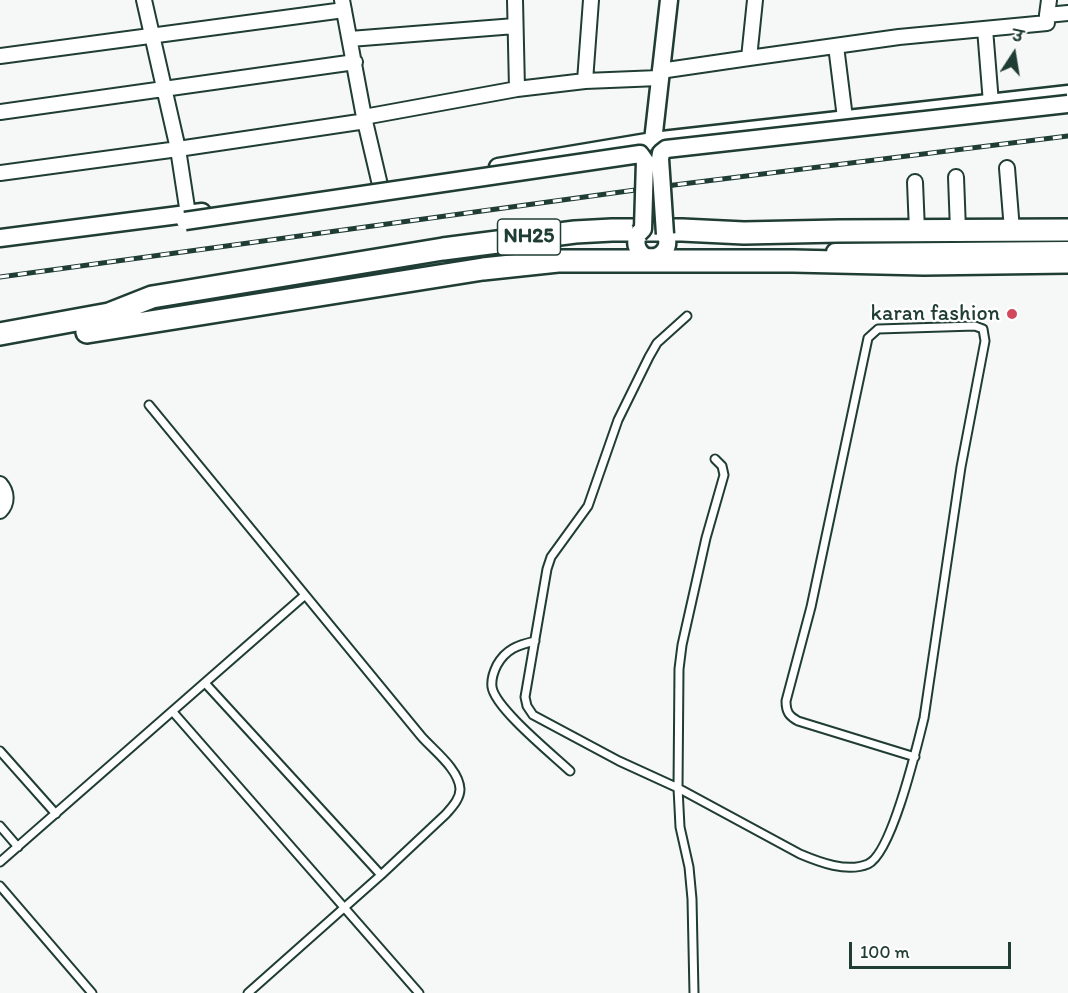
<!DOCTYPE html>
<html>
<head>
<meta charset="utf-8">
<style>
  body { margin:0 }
  #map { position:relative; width:1068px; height:993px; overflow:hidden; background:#f6f7f7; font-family:Itim,"Playpen Sans Deva",sans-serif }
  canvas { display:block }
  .north { position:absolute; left:984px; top:24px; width:60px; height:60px; -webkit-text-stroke:4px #fff; paint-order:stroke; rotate:12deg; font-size:16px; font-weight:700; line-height:24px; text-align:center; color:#1f3d34 }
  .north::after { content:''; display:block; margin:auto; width:21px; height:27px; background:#1f3d34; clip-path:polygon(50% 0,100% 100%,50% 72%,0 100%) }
  .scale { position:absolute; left:849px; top:942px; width:162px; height:27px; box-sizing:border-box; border:3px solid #1f3d34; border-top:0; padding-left:8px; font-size:18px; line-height:21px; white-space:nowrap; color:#1f3d34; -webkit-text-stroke:4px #fff; paint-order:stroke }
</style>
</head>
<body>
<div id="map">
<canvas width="1068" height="993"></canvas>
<div class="north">उ</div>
<div class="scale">100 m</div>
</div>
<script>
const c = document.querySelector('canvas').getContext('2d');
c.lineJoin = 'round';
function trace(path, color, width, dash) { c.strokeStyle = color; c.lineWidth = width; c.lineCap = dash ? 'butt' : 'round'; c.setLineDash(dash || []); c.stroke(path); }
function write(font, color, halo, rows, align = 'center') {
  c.font = font + ' Itim,sans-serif'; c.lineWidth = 4.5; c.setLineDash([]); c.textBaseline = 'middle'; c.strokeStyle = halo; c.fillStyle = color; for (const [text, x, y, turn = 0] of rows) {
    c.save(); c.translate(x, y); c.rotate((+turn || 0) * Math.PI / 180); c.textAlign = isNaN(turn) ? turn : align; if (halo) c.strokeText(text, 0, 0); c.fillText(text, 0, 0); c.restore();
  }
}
const service = new Path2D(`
  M687 316 657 343 649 357 618 420 588 506 551 557 547 569 525 697 527 706 533 715 619 761 678 788 800 854C819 862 847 873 868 864 892 853 917 746 924 718L961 467 985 341 983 329 975 326 878 329 868 338 811 607 786 701C786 712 789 716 798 721L915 757
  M149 405 421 736C433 750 459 769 460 789 460 799 452 807 446 814L381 875 248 993
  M535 641C518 645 506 649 497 665 494 671 491 679 492 687 495 708 553 755 570 771
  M205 683 381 875
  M173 712 419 993
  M0 751 56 814
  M0 826 18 847
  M0 862 305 595
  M0 886 92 993
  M694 993 692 899 689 867 680 827 678 788 679 669 682 645 706 538 724 475 722 466 715 459`);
const minor = new Path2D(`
  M144 0 178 149 188 214
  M342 0 364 117 380 185
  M515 0 517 89 585 81
  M591 0 585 81 659 78
  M755 0 749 58 899 37 1047 23V15
  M1049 0 1047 15 1068 13
  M985 29 991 103
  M350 39 515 26
  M836 46 845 118
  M0 56 344 10
  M660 71 749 58
  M0 112 355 62
  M364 117 517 89
  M1007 168 1012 230
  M0 173 178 149 366 121
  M956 177 958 230
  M915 182 917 231
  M0 484C7 492 8 503 0 511`);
const tertiary = new Path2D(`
  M653 141 669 0
  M498 167 653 141 1068 94
  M639 233C634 242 636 250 644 256 662 262 675 244 662 230
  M0 238 202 212
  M835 252 1068 250`);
const primary = new Path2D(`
  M87 332 483 269 558 261H793L924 264 1068 262
  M0 334 109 314 152 297 443 249 575 232 612 230H682L744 233 839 231 1068 230`);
trace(service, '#1f3d34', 11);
trace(minor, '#1f3d34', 18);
trace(tertiary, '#1f3d34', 21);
trace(primary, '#1f3d34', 26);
trace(service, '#fff', 7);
trace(minor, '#fff', 14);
trace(tertiary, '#fff', 16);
trace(primary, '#fff', 21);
const rail = new Path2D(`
  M0 277 650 188 1068 136`);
trace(rail, '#1f3d34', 5);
trace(rail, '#fff', 3, [9]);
const tertiaryBridge = new Path2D(`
  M185 221 640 154 645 161 643 229 639 233
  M665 234 660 159 661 153 666 149 1068 104`);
trace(tertiaryBridge, '#1f3d34', 21, []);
trace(tertiaryBridge, '#fff', 16);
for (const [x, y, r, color] of [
  [1012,314,6,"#d1495b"]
]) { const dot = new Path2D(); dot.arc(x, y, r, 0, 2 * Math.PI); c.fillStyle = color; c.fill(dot); trace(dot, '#fff', 2); }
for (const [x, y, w] of [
  [529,237,63]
]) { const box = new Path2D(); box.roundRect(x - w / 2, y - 18, w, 36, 4.5); c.fillStyle = '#fff'; c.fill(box); trace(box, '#1f3d34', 1.5); }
write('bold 21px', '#1f3d34', null, [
  ["NH25",529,237]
]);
write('22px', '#1f3d34', '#fff', [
  ["karan fashion",1000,314]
], 'right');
</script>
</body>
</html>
